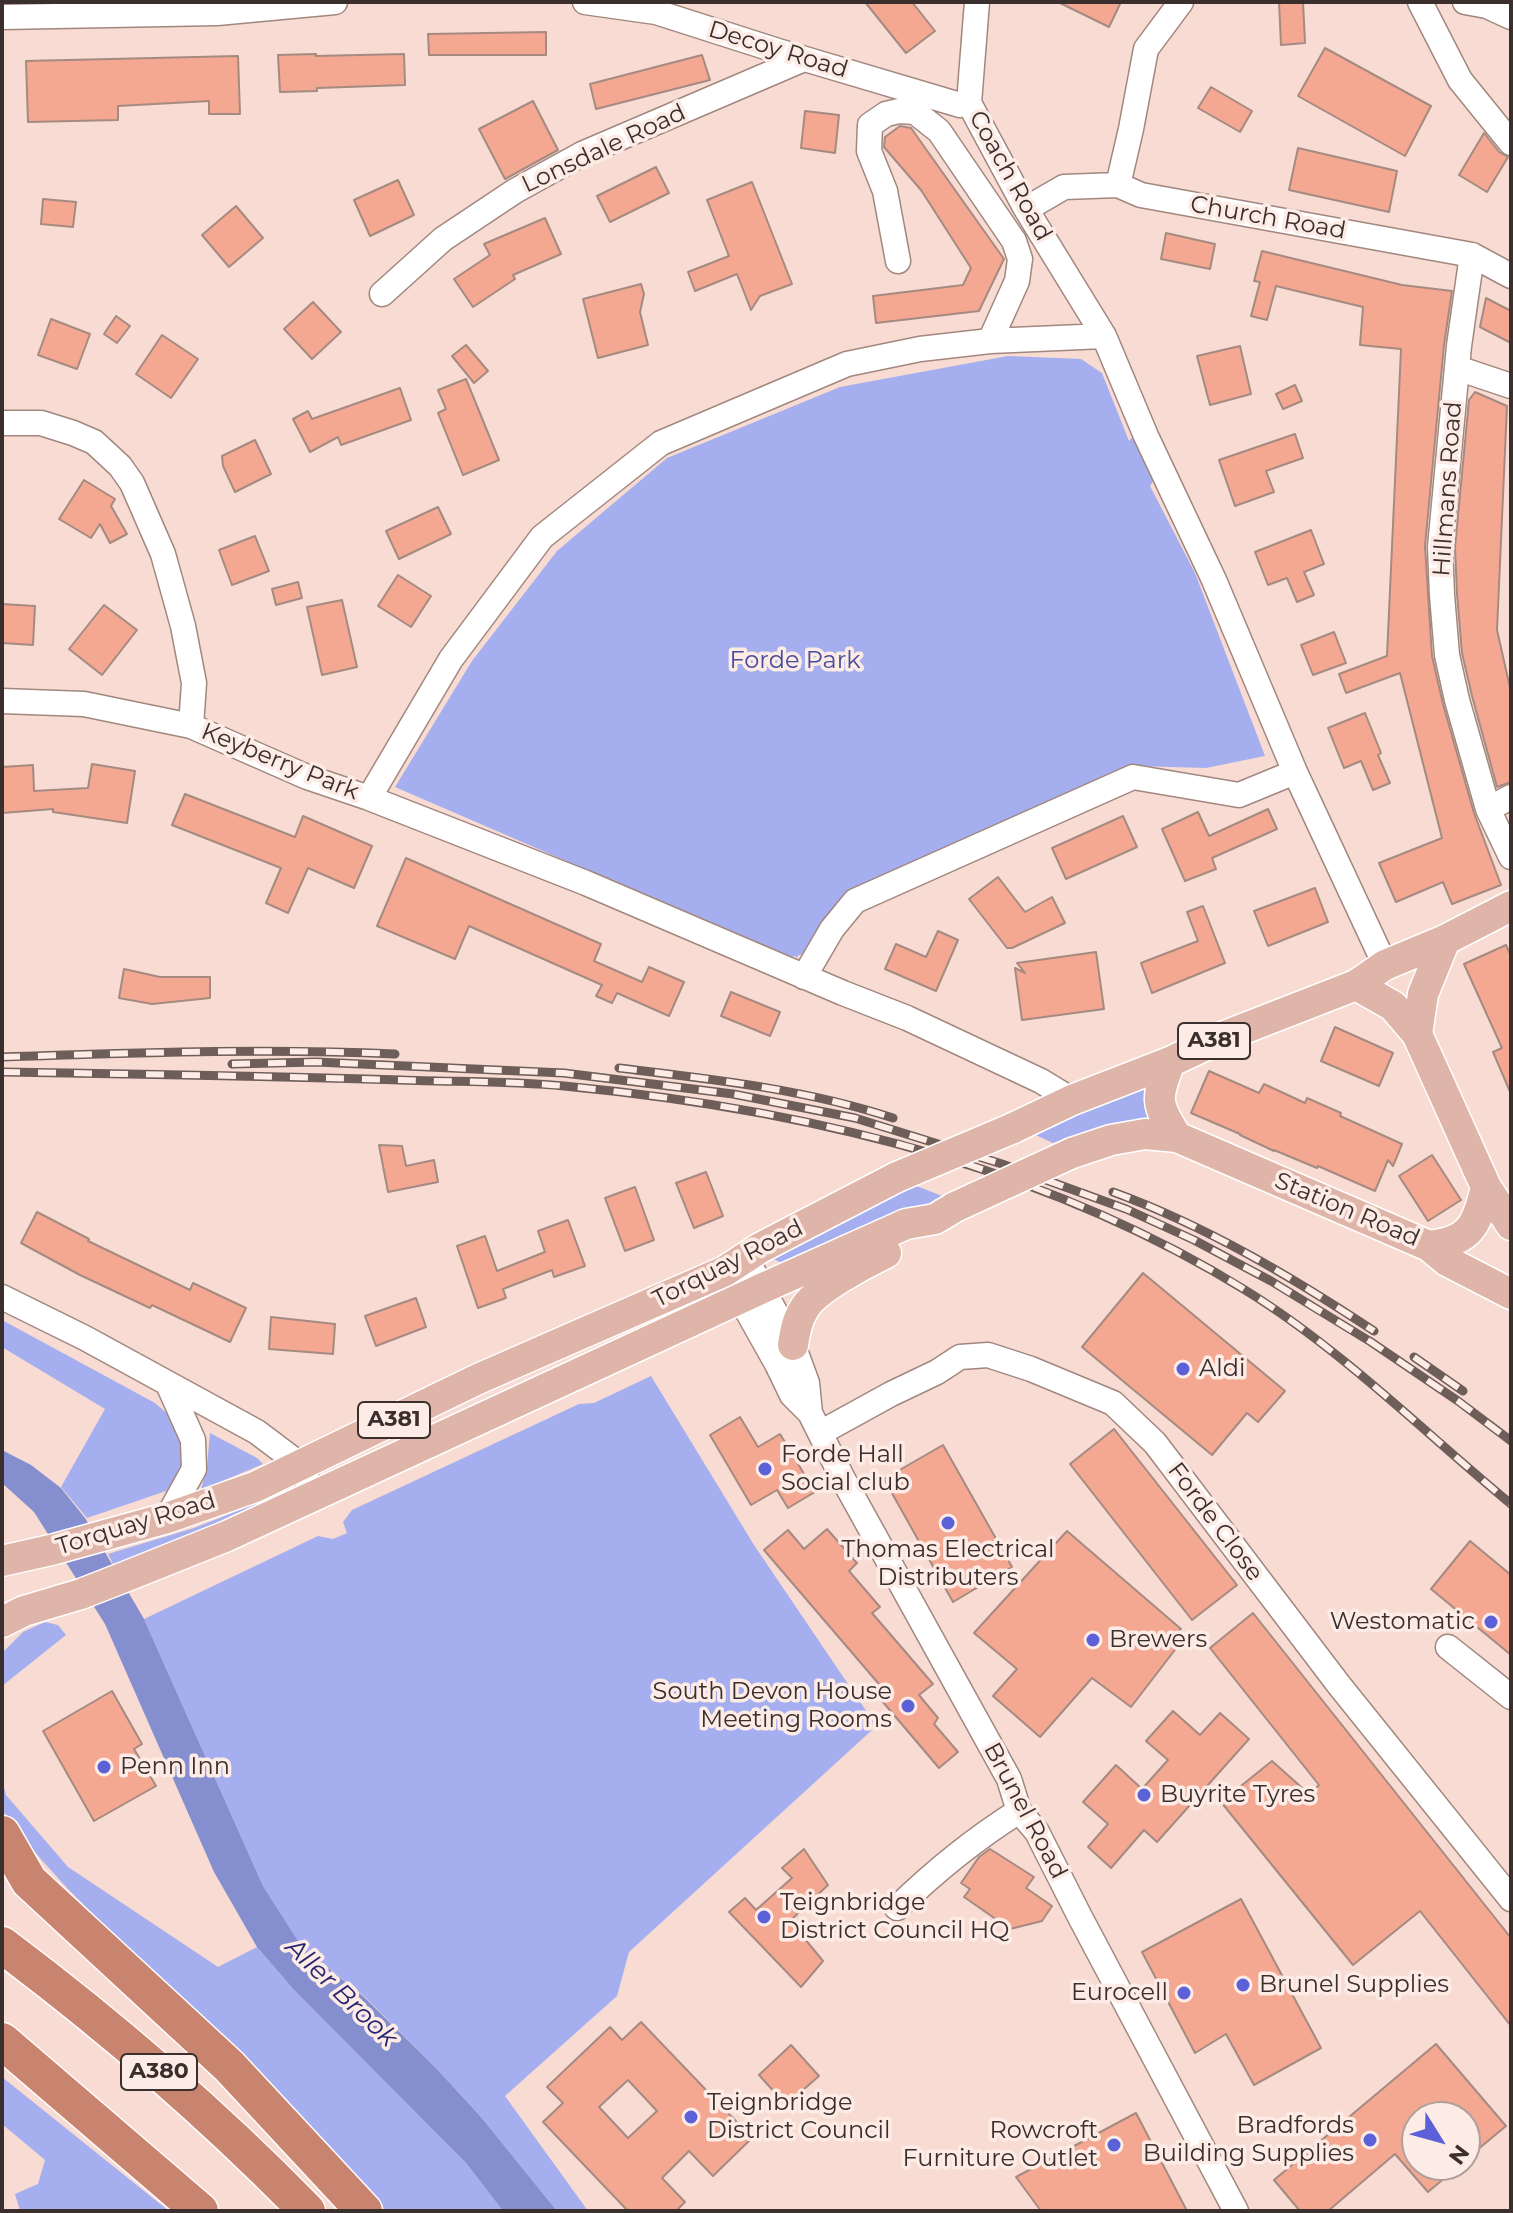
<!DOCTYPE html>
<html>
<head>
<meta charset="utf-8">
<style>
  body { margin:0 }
  #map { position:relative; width:1513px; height:2213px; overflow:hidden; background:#f8dbd2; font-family:Montserrat,sans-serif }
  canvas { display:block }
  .frame { position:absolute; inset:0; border:4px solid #3a2f2c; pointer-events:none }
  .north { position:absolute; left:1401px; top:2101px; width:80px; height:80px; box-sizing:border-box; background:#fdebe6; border:2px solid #afa09c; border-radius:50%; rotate:127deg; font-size:22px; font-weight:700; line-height:32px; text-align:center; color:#3a2f2c }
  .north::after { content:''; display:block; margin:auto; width:28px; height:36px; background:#5c61d8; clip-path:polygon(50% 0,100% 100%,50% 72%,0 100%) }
</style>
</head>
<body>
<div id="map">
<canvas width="1513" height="2213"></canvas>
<div class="frame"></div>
<div class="north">N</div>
</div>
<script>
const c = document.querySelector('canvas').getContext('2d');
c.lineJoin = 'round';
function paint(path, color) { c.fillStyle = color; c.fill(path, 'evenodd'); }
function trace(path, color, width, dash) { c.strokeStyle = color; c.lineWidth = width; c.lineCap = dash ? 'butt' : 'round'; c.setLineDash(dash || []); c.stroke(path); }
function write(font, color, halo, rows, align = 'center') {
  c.font = font + ' Montserrat,sans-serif'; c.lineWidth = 7; c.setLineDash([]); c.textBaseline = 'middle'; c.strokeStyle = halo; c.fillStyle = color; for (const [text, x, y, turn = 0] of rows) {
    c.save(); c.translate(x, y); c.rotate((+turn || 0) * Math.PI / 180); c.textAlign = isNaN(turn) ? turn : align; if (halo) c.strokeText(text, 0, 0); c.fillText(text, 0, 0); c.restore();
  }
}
paint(new Path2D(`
  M1008 356 1081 359 1102 373 1129 441 1134 435 1153 481 1150 486 1195 573 1265 756 1206 768 1136 766 871 886 811 953 799 955 796 958V956L788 957 395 787 472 661 557 551 667 458 840 387Z
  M1154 1079 1157 1121 1118 1122 1099 1127 1053 1143 1029 1132Z
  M914 1185 942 1196 934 1200V1203L787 1266 770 1257Z
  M2 1320 155 1403 176 1421 186 1447 180 1477 169 1490 87 1518 61 1487 105 1409 2 1347Z
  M651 1376 754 1545 873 1721 871 1731 629 1952 617 1996 505 2096 588 2211H557L481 2117 435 2067 365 1997 302 1947 263 1886 144 1619 318 1536 333 1539 347 1533 343 1522 352 1510 579 1404 594 1403Z
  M210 1433 257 1458 263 1464 201 1490 207 1466Z
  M263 1501 267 1511 114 1566 108 1554 194 1528Z
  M45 1622 58 1625 66 1635 2 1686V1653L23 1632Z
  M2 1780 6 1795 68 1867 218 1967 257 1947 294 1990 466 2163 503 2211H383L340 2163 67 1888 39 1857 2 1810Z
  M2 2077 169 2211H20L15 2194 38 2184 45 2160 2 2124Z`), '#a5afef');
paint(new Path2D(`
  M2 1450 31 1465 61 1488 85 1518 144 1619 263 1886 302 1947 364 1997 435 2067 481 2117 557 2211H503L466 2163 294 1990 257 1947 214 1872 105 1624 34 1512 2 1483Z`), '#858ecf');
const building = new Path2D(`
  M865 2H912L935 31 906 53Z
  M1058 2H1121L1109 27Z
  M1279 2H1303L1305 43 1281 45Z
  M546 32V55H429L428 34Z
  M1325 48 1431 106 1405 156 1298 96Z
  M316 54V56L404 54 405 85 317 88V91L280 92 278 55Z
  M702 55 710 80 596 109 590 84Z
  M238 56 240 114H209V101L118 106V120L28 122 26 61Z
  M1211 87 1252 111 1240 132 1198 108Z
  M533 101 558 150 505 179 479 129Z
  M805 111 839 115 835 153 801 148Z
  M900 126 911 128 1004 259 979 311 876 323 873 296 963 285 971 268 921 190 884 147 885 137Z
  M1484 133 1499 152 1508 157 1487 192 1459 175Z
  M1298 148 1397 171 1389 212 1289 190Z
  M656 167 669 193 610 222 597 196Z
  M398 180 414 215 370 236 354 200Z
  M752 182 792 284 760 296 751 310 737 274 695 291 688 272 729 256 707 200Z
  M43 199 76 202 73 227 41 224Z
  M236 206 263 238 229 267 202 235Z
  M545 218 561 254 513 275 515 279 473 307 454 279 490 255 484 244Z
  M1166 233 1215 244 1210 269 1161 259Z
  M1262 251 1402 285 1452 291 1444 345 1425 546 1432 656 1443 704 1474 813 1501 885 1452 904 1443 882 1396 902 1379 863 1442 838 1400 673 1346 693 1339 674 1387 656 1401 349 1360 345 1363 307 1276 286 1267 320 1251 316 1260 282 1254 281Z
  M641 284 644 294 640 312 648 345 598 358 583 299Z
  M1486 298 1511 311V343L1480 327Z
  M313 302 341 332 312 359 284 329Z
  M116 316 130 326 117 343 104 334Z
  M51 319 90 334 77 369 38 355Z
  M162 335 198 359 171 398 136 374Z
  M466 345 488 371 474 383 452 356Z
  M1240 346 1251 394 1210 405 1197 356Z
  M466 379 499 460 463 475 438 413 446 409 438 390Z
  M1295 385 1302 401 1283 409 1276 394Z
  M400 388 411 420 341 445 338 437 310 452 293 419 308 411 312 419Z
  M1475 392 1507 406 1497 630 1511 692V782L1497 787 1472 696 1462 653 1457 594 1455 547 1469 400Z
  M1295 434 1303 458 1266 471 1274 492 1235 506 1219 460Z
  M255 440 271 474 235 492 223 466 222 456Z
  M84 480 115 499 111 506 127 534 110 543 100 524 91 538 59 519Z
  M438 507 451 534 399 559 386 531Z
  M1311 530 1324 564 1304 572 1314 595 1297 602 1287 578 1268 585 1255 552Z
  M255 536 269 571 232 585 219 550Z
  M398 575 431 596 411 627 378 606Z
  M298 582 302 598 276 605 272 589Z
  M342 600 357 667 322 675 307 607Z
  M2 604 35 606 33 645 2 643Z
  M104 605 137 630 102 675 69 649Z
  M1334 632 1346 663 1313 675 1301 645Z
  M1365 713 1381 753 1378 755 1390 783 1373 790 1361 761 1344 768 1328 728Z
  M92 764 135 771 127 823 53 812V809L2 813V767L33 765 34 791 88 788Z
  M185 794 295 837 303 816 372 846 354 888 308 868 288 913 266 903 281 868 172 825Z
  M1268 809 1277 829 1212 858 1216 869 1185 881 1162 829 1198 812 1209 836Z
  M1123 816 1137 847 1066 879 1052 848Z
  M406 858 601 944 594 961 642 982 649 967 684 982 669 1016 617 993 612 1003 596 996 602 985 469 926 455 959 377 926Z
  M998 877 1025 912 1052 897 1065 923 1012 948H1007L969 899Z
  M1315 888 1328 922 1268 946 1254 911Z
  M1203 906 1225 963 1152 993 1141 963 1198 941 1187 912Z
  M938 931 958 940 936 991 885 969 896 944 926 957Z
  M1506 945 1511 956V1094L1493 1052 1502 1048 1464 964Z
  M1096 952 1104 1009 1022 1020 1015 968 1025 973 1017 963Z
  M124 969 160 977H210V998L152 1004 119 998Z
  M731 992 780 1012 770 1036 721 1016Z
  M1335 1027 1393 1053 1379 1086 1321 1061Z
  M1209 1071 1259 1093 1264 1084 1305 1103 1307 1098 1341 1113 1340 1116 1402 1144 1393 1166 1388 1160 1375 1191 1318 1166 1317 1168 1274 1150V1151L1240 1135V1134L1191 1113Z
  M379 1145 402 1146 406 1166 434 1160 438 1182 388 1192Z
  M1432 1155 1461 1200 1428 1221 1399 1176Z
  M706 1172 723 1216 694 1228 676 1183Z
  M635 1187 654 1240 625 1251 605 1198Z
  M37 1212 89 1239 88 1241 190 1290 193 1283 246 1308 230 1342 152 1305 150 1308 80 1275 21 1243Z
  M568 1220 585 1266 554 1277 552 1270 503 1289 506 1298 478 1308 457 1246 485 1236 497 1271 545 1252 538 1231Z
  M1143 1273 1285 1391 1258 1422 1247 1413 1212 1455 1082 1347Z
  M416 1298 426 1327 376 1346 365 1316Z
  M271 1317 335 1324 333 1354 269 1349Z
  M740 1417 758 1447 780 1434 815 1492 788 1508 777 1490 751 1505 710 1435Z
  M1114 1429 1237 1585 1192 1620 1070 1464Z
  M943 1445 1012 1567 953 1602 884 1479Z
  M827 1529 857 1563 849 1571 880 1607 872 1613 933 1684 919 1695 938 1718 934 1724 958 1752 939 1768 877 1695 884 1690 764 1550 788 1530 804 1549Z
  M1067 1531 1181 1629 1177 1632 1184 1638 1131 1707 1092 1678 1040 1737 993 1696 1017 1669 974 1633Z
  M1470 1541 1511 1575V1655L1431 1589Z
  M1253 1613 1511 1938V2026L1420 1911 1353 1965 1221 1802 1272 1761 1309 1794 1319 1785 1210 1648Z
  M112 1691 142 1744 134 1749 156 1786 94 1821 43 1731Z
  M1173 1711 1200 1735 1220 1713 1249 1739 1157 1842 1144 1830 1111 1868 1088 1847 1108 1824 1083 1802 1116 1765 1142 1789 1168 1760 1146 1741Z
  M804 1849 828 1885 790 1921 823 1961 801 1987 729 1912 745 1898 756 1910 792 1878 782 1868Z
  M990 1849 1034 1877 1026 1888 1052 1906 1042 1921 1010 1929 964 1897 970 1889 961 1883 979 1857Z
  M1241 1899 1321 2048 1254 2085 1226 2034 1195 2053 1142 1952Z
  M641 2022 752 2138 713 2176 689 2151 662 2178 685 2202 676 2211H628L543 2122 563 2103 547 2087 610 2027 622 2040ZM628 2080 657 2111 628 2138 599 2107Z
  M1436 2044 1506 2126 1465 2160V2117H1417V2165H1460L1428 2192 1395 2154 1328 2211H1300L1274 2180Z
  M791 2045 819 2076 786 2105 759 2075Z
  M1136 2113 1187 2211H1041L1016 2177Z`);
paint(building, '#f4a891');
trace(building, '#a58a82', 2);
const minor = new Path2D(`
  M585 2 656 12 778 51 960 105 969 103
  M977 2 969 103 1026 209 1104 336 1146 436 1214 580 1295 772 1385 965
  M1420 2 1460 80 1511 143
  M1465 2 1487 6 1511 17
  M2 17 217 13 335 2
  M1118 185 1131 129 1146 49 1181 2
  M1026 209 1064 187 1118 185 1141 195 1472 255 1511 276
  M1472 255 1459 346 1440 547 1442 595 1447 655 1457 700 1488 809 1511 857
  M898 261 885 191 869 151 870 125 886 114 899 111 915 112 939 131 1014 241 1020 259 1017 281 990 341
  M382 294 443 239 515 191 582 154 804 59
  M1457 368 1511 386
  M2 423H41L73 433 94 442 120 466 132 483 163 554 183 626 194 683 191 726
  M2 701 84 704 191 726 307 777 369 798
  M1488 809 1511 797
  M804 977 832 929 855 901 1133 777 1239 795 1295 772
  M1072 1100 1041 1081 907 1018 843 993 586 883 369 798 451 659 542 537 661 443 847 364 920 349 990 341 1104 336
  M746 1258 793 1345 807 1383 810 1413
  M732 1284 777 1364 792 1395 810 1413 843 1479 1009 1779 1019 1811 1037 1832 1080 1917 1236 2211
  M2 1297 85 1338 257 1432 302 1466 313 1497
  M820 1433 891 1394 937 1372 960 1357 988 1355 1031 1369 1113 1403 1155 1443 1339 1685 1511 1899
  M167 1518 194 1469 193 1440 168 1384
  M1448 1647 1511 1697
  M897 1908C936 1870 973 1840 1019 1811`);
const major = new Path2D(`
  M1356 985 1393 1006 1417 1034 1486 1187 1511 1225
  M1417 1034 1423 994 1445 940
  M1170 1062C1156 1099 1155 1103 1177 1137
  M1011 1129 1072 1100 1170 1062 1225 1036 1356 985 1385 965 1445 940 1511 906
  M1072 1153 1111 1140 1145 1134 1177 1137 1429 1246 1447 1261 1511 1294
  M1429 1246C1471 1241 1477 1225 1486 1187
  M793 1345C795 1332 797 1320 804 1309 814 1290 865 1263 886 1253
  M2 1561 55 1549 167 1518 255 1487 478 1379 725 1271 760 1248 897 1177
  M2 1622 24 1611 81 1594 122 1578 227 1536 763 1288 906 1224 935 1219 955 1207`);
const highway = new Path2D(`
  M2 1834 29 1881 229 2066 364 2211
  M2 1945C110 2026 213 2115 307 2211
  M2 2041 200 2211`);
trace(minor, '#a2877f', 27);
trace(major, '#fff', 33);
trace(highway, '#fff', 39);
trace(minor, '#fff', 24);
trace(major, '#dfb5a9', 30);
trace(highway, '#c9846f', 36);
const rail = new Path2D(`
  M2 1057C133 1053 264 1048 395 1054
  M232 1064 316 1062 564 1073 733 1094 855 1118 1002 1164 1126 1209 1194 1240 1271 1281 1371 1342 1458 1401 1511 1441
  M619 1068C711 1079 805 1089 893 1118
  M2 1072C135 1074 268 1076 401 1080 455 1082 510 1081 564 1086 800 1108 1041 1164 1245 1290 1341 1349 1424 1432 1511 1504
  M1113 1192C1206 1226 1292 1277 1374 1331
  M1414 1357 1463 1391`);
trace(rail, '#6e5e5a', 9);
trace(rail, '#fdebe6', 6, [18]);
const majorBridge = new Path2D(`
  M897 1177 1011 1129
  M955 1207 1072 1153`);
trace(majorBridge, '#fff', 33, []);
trace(majorBridge, '#dfb5a9', 30);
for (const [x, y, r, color] of [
  [1183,1369,8,"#5c61d8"],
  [765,1469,8,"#5c61d8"],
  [948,1523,8,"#5c61d8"],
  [1491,1622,8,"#5c61d8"],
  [1093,1640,8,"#5c61d8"],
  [908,1706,8,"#5c61d8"],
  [104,1767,8,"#5c61d8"],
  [1144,1795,8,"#5c61d8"],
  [764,1917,8,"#5c61d8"],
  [1243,1985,8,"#5c61d8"],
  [1184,1993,8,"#5c61d8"],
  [691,2117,8,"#5c61d8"],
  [1370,2140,8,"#5c61d8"],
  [1114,2145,8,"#5c61d8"]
]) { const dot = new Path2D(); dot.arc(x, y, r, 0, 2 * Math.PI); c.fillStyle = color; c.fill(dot); trace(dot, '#fdebe6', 3); }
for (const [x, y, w] of [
  [1214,1041,72],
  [394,1420,72],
  [159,2072,76]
]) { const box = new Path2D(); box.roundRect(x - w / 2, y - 18, w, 36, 6); c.fillStyle = '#fdebe6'; c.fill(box); trace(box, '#3a2f2c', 2); }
write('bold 22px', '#3a2f2c', null, [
  ["A381",1214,1041],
  ["A381",394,1420],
  ["A380",159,2072]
]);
write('24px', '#3a2f2c', '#fdebe6', [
  ["Decoy Road",778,50,17],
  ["Lonsdale Road",604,149,-25],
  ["Coach Road",1010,176,61],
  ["Church Road",1268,218,10],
  ["Hillmans Road",1448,489,-86],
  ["Keyberry Park",280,762,22],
  ["Station Road",1347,1210,23],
  ["Torquay Road",728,1264,-27],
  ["Forde Close",1215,1522,53],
  ["Torquay Road",136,1524,-17],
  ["Brunel Road",1025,1811,62]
]);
write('24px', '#474d9b', '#fdebe6', [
  ["Forde Park",795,661]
]);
write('24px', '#3a2f2c', '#fdebe6', [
  ["Aldi",1199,1369],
  ["Forde Hall",781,1455],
  ["Social club",781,1483],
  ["Thomas Electrical",948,1550,"center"],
  ["Distributers",948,1578,"center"],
  ["Westomatic",1475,1622,"right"],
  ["Brewers",1109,1640],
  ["South Devon House",892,1692,"right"],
  ["Meeting Rooms",892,1720,"right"],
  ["Penn Inn",120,1767],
  ["Buyrite Tyres",1160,1795],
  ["Teignbridge",780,1903],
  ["District Council HQ",780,1931],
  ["Brunel Supplies",1259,1985],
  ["Eurocell",1168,1993,"right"],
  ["Teignbridge",707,2103],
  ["District Council",707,2131],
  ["Bradfords",1354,2126,"right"],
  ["Building Supplies",1354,2154,"right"],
  ["Rowcroft",1098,2131,"right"],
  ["Furniture Outlet",1098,2159,"right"]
], 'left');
write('italic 26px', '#262570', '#fdebe6', [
  ["Aller Brook",341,1993,44]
]);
</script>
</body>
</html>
